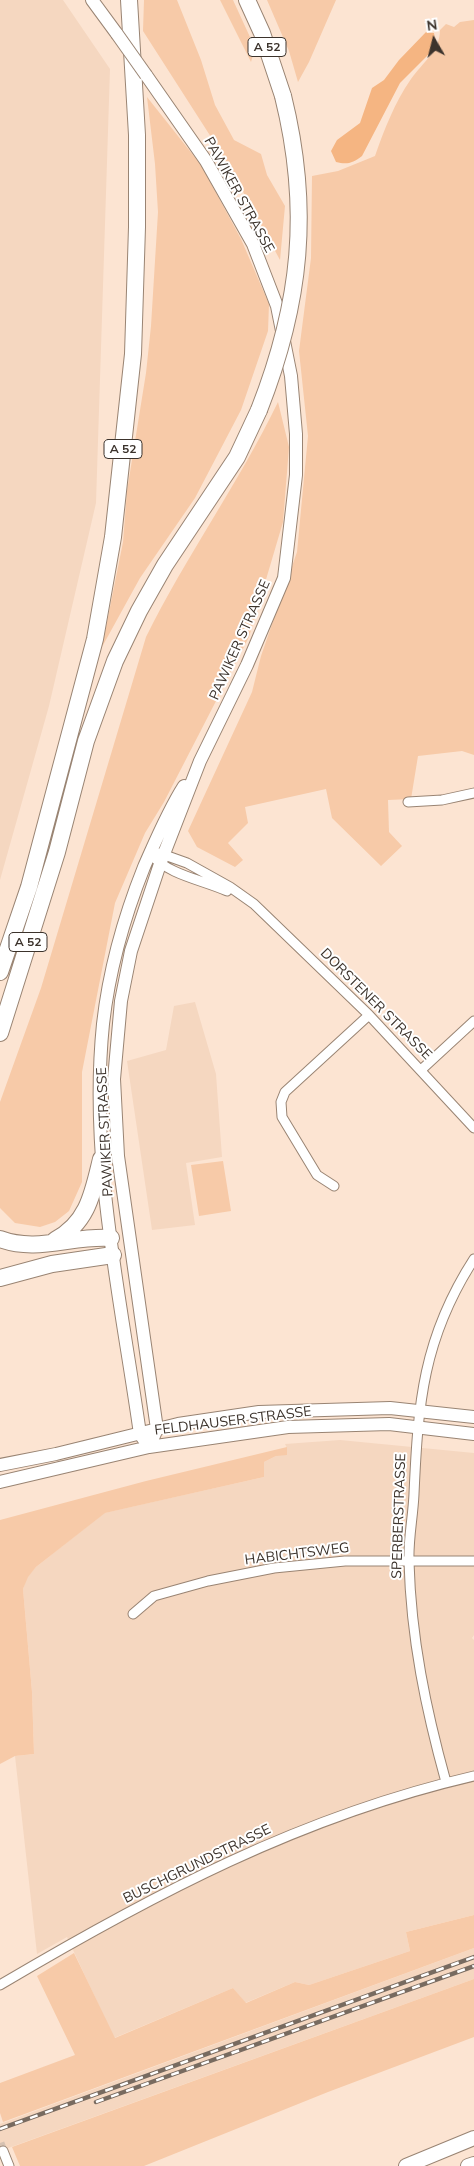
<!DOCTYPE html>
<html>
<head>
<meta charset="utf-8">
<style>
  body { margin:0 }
  #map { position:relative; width:474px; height:2166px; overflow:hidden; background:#fce4d2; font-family:Mulish,sans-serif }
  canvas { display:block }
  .north { position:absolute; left:409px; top:15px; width:50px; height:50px; -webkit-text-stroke:4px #fff; paint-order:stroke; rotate:352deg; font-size:14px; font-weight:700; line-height:20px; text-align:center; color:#3c332c }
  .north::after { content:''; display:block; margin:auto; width:18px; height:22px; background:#3c332c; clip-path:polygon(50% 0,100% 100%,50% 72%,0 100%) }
</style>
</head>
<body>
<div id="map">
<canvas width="474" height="2166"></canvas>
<div class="north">N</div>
</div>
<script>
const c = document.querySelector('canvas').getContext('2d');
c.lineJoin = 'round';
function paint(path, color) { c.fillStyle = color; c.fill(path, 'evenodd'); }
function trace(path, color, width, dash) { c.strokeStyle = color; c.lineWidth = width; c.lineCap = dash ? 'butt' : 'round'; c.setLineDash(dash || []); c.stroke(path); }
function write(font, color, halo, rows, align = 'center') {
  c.font = font + ' Mulish,sans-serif'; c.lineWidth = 4; c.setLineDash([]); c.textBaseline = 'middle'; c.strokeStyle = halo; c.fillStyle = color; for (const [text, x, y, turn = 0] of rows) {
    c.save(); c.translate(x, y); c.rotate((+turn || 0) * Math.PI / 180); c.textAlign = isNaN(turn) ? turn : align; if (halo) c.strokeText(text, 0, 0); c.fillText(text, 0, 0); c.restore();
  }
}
paint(new Path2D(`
  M0 0H63L110 69 96 503 49 706 0 880Z
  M195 1002 216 1074 222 1157 186 1163 195 1225 152 1230 127 1061 166 1050 174 1006Z
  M340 1440 474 1453V1635L472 1638 474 1640V1915L406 1932 410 1951 309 1985 295 1982 245 2003 233 1988 114 2038 67 1937 37 1954 15 1756 34 1754 32 1692 23 1589 27 1577 36 1567 104 1513 264 1477V1462L276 1456 287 1448 285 1444Z
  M474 1948V1979L0 2151V2124Z`), '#f5d7c0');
paint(new Path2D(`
  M144 0H177L201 60 215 105 234 140 261 154 267 175 285 206 280 260 227 162 143 31Z
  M220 0H233L255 48 251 62Z
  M267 0H336L309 62 298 82 289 51Z
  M474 20V755L462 751 418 756 411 799 388 800 389 832 402 846 381 866 332 818 326 789 245 807 248 823 228 843 243 860 235 867 197 847 188 831 252 692 261 656 297 552 308 436 299 351 311 258 312 176 338 171 375 156C384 130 395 102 411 79 423 62 440 51 440 30L446 24 454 27 460 22Z
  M147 97 201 165 241 239 269 304 268 331 241 410 195 498 140 578 102 647 123 542 127 491 146 373 151 326 158 212 155 164Z
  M278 402 289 447 283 522 249 637 164 802 145 833 115 903 82 1072V1182L69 1211 55 1222 40 1227 15 1223 0 1208V1102L41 988 146 637C186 556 239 483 278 402Z
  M223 1161 231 1211 199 1216 191 1165Z
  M287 1447V1455L276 1456 264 1462V1477L105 1513 36 1567 28 1577 23 1589 32 1692 34 1754 15 1756 0 1764V1520L146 1481Z
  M474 1915V1948L3 2122 0 2113V2083L75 2055 37 1976 74 1953 115 2038 233 1988 246 2003 295 1982 309 1985 410 1951 406 1932Z
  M474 1979V2037L328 2092 144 2166H20L12 2147Z`), '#f7caa8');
paint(new Path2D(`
  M426 32 434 33 436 47 400 83 362 156C353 163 347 165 336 162L331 151 337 140 360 123 372 88 384 80 399 60Z`), '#f5b582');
trace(new Path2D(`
  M0 2143 3 2151`), '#d6c1b1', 9, [9, 4.5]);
const street = new Path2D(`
  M408 802 442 800 474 793
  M159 853 187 863 230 887 254 904 369 1015 474 1128
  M150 854C171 876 200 879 227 891
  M421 1070 474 1021
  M334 1186 317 1175 282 1117 281 1102 285 1092 369 1015
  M133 1614 154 1596 208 1581 274 1568 345 1561H474
  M446 1782C426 1710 411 1638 409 1562 408 1540 413 1517 414 1494 418 1403 423 1338 474 1259
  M0 1985C152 1895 301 1816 474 1776
  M3 2151 9 2166`);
const secondary = new Path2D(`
  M92 0 117 34
  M146 75 206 161 253 244 277 306 291 376 296 434V475L284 578 247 665 200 761 160 864 131 951 121 1001 114 1079 118 1156 157 1429 149 1447
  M149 1447 140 1434C121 1299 89 1161 103 1024 109 971 124 917 144 867 156 840 168 811 184 786
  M0 1465 56 1454 178 1424 259 1412 390 1408 474 1417
  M0 1482 149 1447 288 1427 389 1424 474 1434`);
const primary = new Path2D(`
  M406 2166 474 2138
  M468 2166 474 2164`);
const highway = new Path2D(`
  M247 0 262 33 283 96
  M0 972 29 887 95 639 113 537 133 354 137 227V135L129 0
  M0 1033 57 852 86 741 115 661 139 611 165 565 237 457 259 410
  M0 1239C37 1253 73 1235 111 1238
  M55 1240C88 1223 93 1192 101 1159
  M0 1278 52 1264 113 1255`);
trace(street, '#998473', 11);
trace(secondary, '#998473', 14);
trace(primary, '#998473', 16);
trace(highway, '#998473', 18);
trace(street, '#fff', 9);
trace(secondary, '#fff', 12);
trace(primary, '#fff', 14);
trace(highway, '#fff', 16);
const rail = new Path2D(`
  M96 2102 474 1966
  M0 2129 474 1957`);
trace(rail, '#786b60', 4.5);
trace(rail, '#fff', 2.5, [8]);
const secondaryBridge = new Path2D(`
  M117 34 146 75`);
const highwayBridge = new Path2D(`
  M259 410C301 303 311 209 283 96`);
trace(secondaryBridge, '#998473', 14, []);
trace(highwayBridge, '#998473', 18, []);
trace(secondaryBridge, '#fff', 12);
trace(highwayBridge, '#fff', 16);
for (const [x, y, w] of [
  [267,47,38],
  [123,449,38],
  [28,942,38]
]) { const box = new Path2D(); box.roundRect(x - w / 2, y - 9.5, w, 19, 4); c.fillStyle = '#fff'; c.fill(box); trace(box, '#3c332c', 1); }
write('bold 12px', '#3c332c', null, [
  ["A 52",267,47],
  ["A 52",123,449],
  ["A 52",28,942]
]);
write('14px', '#3c332c', '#fff', [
  ["PAWIKER STRASSE",239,195,61],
  ["PAWIKER STRASSE",240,640,-66],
  ["DORSTENER STRASSE",376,1004,45],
  ["PAWIKER STRASSE",105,1132,-93],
  ["FELDHAUSER STRASSE",233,1421,-7],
  ["SPERBERSTRASSE",399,1516,-88],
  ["HABICHTSWEG",297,1554,-7],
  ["BUSCHGRUNDSTRASSE",197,1864,-26]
]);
</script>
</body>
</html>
